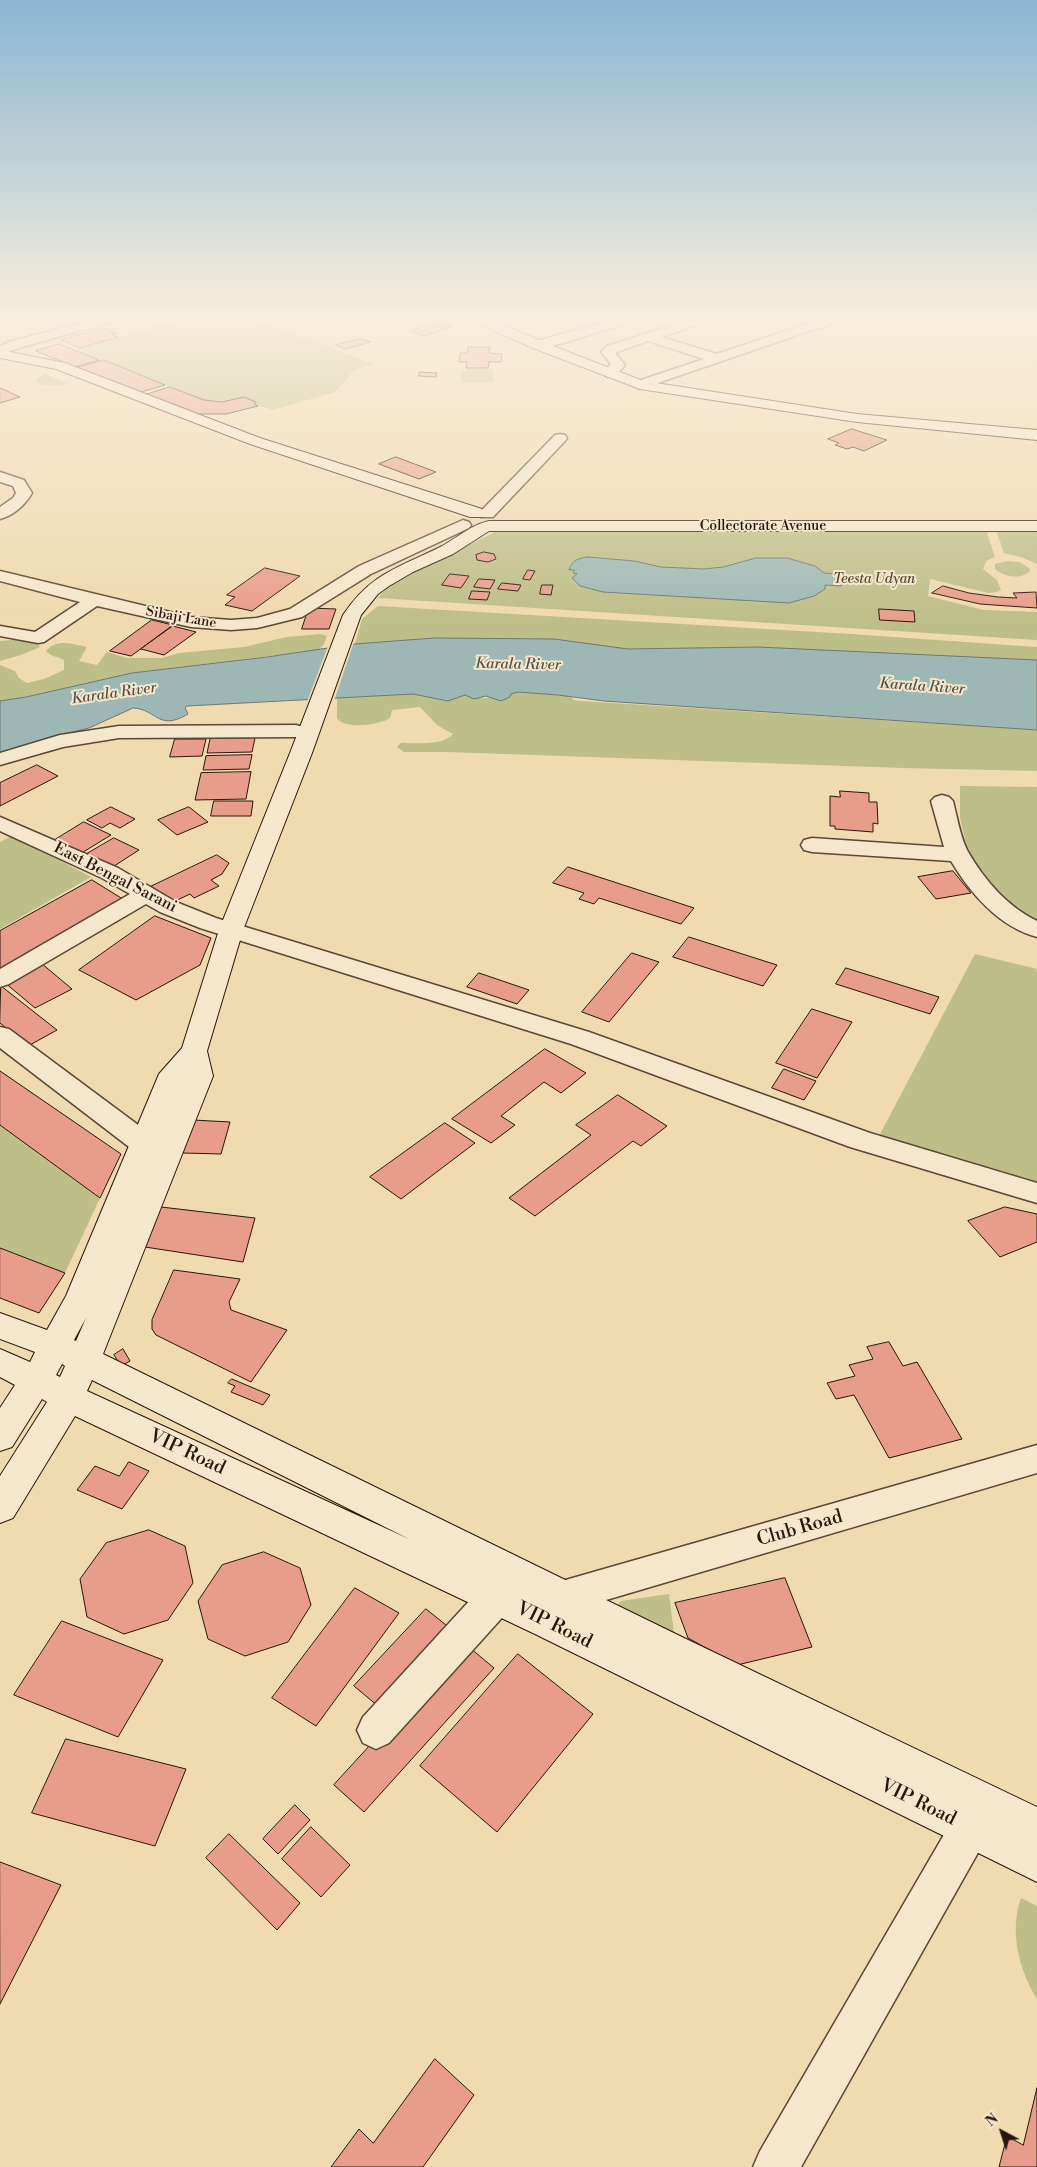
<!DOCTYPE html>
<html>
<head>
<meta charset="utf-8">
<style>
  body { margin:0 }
  #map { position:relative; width:1037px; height:2167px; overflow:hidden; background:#f0daaf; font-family:"Libre Bodoni",serif }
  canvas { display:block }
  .north { position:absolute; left:977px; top:2107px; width:50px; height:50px; -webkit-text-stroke:4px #f5e7cb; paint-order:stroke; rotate:320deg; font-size:14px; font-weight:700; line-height:20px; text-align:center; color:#28160c }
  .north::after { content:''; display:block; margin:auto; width:18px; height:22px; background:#28160c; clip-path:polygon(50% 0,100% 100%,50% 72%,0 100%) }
</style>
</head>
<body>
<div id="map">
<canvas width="1037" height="2167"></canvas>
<div class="north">N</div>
</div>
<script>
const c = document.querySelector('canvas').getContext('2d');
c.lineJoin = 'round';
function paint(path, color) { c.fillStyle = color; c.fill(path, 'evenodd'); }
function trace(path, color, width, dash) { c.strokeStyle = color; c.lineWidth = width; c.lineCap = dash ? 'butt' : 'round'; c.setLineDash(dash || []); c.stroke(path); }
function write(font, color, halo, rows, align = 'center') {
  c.font = font + ' "Libre Bodoni",serif'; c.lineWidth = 4; c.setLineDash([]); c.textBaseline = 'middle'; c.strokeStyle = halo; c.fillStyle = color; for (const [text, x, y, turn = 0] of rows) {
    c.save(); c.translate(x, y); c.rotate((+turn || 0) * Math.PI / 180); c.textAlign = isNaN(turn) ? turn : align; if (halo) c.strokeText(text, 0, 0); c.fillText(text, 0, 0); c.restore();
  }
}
paint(new Path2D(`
  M181 319H254L373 364 354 371 335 392 273 410C266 407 260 407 254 404L255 402 204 400 102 359 99 360 74 350Z
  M464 369H493L494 382 464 383 462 381V371Z
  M45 374 68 384 51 386 38 383 36 380Z
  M986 530 995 557 986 561 983 569 997 580 1001 590 997 592 988 593 930 579 928 596 984 610 1037 612V640L378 598 389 586 404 577 497 531Z
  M996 530H1037V564L1021 557 1004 553Z
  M1008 561 1020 562 1030 569V571C1021 580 1004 577 995 569V564Z
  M378 606 851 634 1037 647V672L669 653 496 639 435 638 355 644 362 619Z
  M321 634 327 636 324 644 319 650 132 673 26 697 0 701V665L15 671 19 678 27 683 44 679 64 670V660C57 656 51 657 46 651 57 638 72 644 87 647L79 661 97 665 107 652 127 658H162L179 653 244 647 287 637Z
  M21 639 35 640 40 647 21 655 0 661V641Z
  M518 692 570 696 574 700 581 701 1037 730V771L903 768 448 752H404L397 747 401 743C416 743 443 746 453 734L437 725 420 707 392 710 390 718C380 725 344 730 337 718V698L413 694 448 701 465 695C479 700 494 697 510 697L511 694Z
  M960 786 1037 787V924L1010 909 973 864 968 851 960 818Z
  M13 835 91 877 0 929V842Z
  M975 954 1037 969V1183L878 1138Z
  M0 1125 100 1198 65 1273 0 1248Z
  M669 1594 675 1641 620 1607 618 1604 621 1601Z
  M1021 1898 1037 1906V1999C1019 1970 1009 1931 1021 1898Z`), '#bebe88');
const water = new Path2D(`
  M588 557 634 561 661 567 704 569 723 567 756 558H787L815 566 824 573 840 574 841 586 825 585V589L814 596 789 603 603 592 580 586 572 578 577 574 573 573 575 570H569C572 560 579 558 588 557Z
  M435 638 554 639 628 649 758 647 1037 660V730L604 701 558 695 518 692 511 694 510 697 501 701 486 696 474 699 465 695 448 701 413 694 187 706 185 708 188 714C158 732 157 709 133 708L89 728 44 739 0 754V701L26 697 132 673 267 657 355 644Z`);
paint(water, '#9db8b4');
trace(water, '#6e7771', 1);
paint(new Path2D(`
  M354 642 334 701 307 702 328 646Z`), '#f0daaf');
const building = new Path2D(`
  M439 322 452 327 423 336 410 331Z
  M104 328 117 333 112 334 118 337 80 348 61 340Z
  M361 339 370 342 345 349 336 345Z
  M59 344 99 360 75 367 36 351Z
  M468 347H490L489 353 502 354 501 362H489L488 368H466L467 362H459L460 353H467Z
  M104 360 165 385 134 394 72 369Z
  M420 372 437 373 436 377 419 376Z
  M170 387 204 400 222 402 244 397 256 402 254 404 258 406 226 414H198L185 412 141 396Z
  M0 388 5 390 20 397 0 403Z
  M852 429 887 440 864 451 853 447 847 449 835 445 839 443 828 439Z
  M396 457 436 472 419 479 379 464Z
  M484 552 494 554 496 559 488 562 477 560 476 555Z
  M265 568 300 576 252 611 225 605 235 597 227 595Z
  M528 570 535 571 530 580 523 579Z
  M450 574 469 576 461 588 442 585Z
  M479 579 495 580 490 589 474 587Z
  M502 583 521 585 518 591 498 589Z
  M542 585H553L551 595 540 594Z
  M943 586 969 593 998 597 1017 598 1013 593 1036 592 1037 608 980 604 932 593Z
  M472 591 490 592 487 600 469 599Z
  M309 608 336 609 329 629H302Z
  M879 609 914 611 915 622 880 620Z
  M152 620 173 625 131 656 110 651Z
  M173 626 196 632 164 655 141 649Z
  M255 738 252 752 207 753 210 739Z
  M175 739H206L202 756 170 757Z
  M252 755 249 769 203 770 206 756Z
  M37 765 58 776 0 806V783Z
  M251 772 246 799 195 800 201 773Z
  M840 791 869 793V802H877L878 824 873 823V832L835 829V826H830V796L840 797Z
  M214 801H253L251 816H211Z
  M111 807 135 819 120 828 110 823 102 828 87 820Z
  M189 807 208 822 177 835 158 820Z
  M84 822 111 835 80 854 53 841Z
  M114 838 139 850 111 868 85 855Z
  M217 855 229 863 222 874 211 880 219 886 194 898 190 894 169 904 148 888Z
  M568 867 694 908 681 924 599 898 594 904 579 899 584 893 553 883Z
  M953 871 971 893 936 899 918 877Z
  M92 880 126 901 0 973V931Z
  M155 916 211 938 200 965 136 1000 79 970Z
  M689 937 777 965 763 986 673 957Z
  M632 953 659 962 609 1022 582 1012Z
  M41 963 72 989 35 1008 4 982Z
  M846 968 939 997 930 1014 836 984Z
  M479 973 529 990 517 1004 467 987Z
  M1 986 57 1030 28 1046 0 1023Z
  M812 1009 852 1022 817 1078 776 1063Z
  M545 1049 586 1073 561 1093 544 1082 501 1116 515 1125 491 1143 452 1119Z
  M784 1069 816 1081 804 1100 772 1088Z
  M0 1071 121 1154 100 1198 0 1125Z
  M618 1095 667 1126 641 1146 633 1141 535 1216 509 1198 591 1135 576 1125Z
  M193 1120 230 1122 221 1154 183 1153Z
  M445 1123 475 1143 401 1199 370 1177Z
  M161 1207 255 1218 243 1262 145 1247Z
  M1005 1207 1037 1214V1242L1000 1257 968 1221Z
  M0 1248 65 1273 39 1313 0 1298Z
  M174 1270 240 1279 229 1302 231 1310 287 1330 251 1382 156 1335 152 1329V1320Z
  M889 1342 903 1366 917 1362 962 1439 889 1458 854 1395 836 1399 827 1383 855 1376 849 1365 873 1359 867 1347Z
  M123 1349 130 1361 121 1366 114 1355Z
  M232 1379 270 1395 263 1405 231 1392 235 1386 228 1383Z
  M129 1462 149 1471 122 1509 77 1490 95 1466 119 1476Z
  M149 1530 185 1546 193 1583 168 1620 124 1634 87 1617 80 1579 106 1543Z
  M264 1552 300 1568 311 1605 288 1642 245 1656 208 1639 198 1601 222 1565Z
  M785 1578 812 1647 737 1665 688 1638 675 1603Z
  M355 1588 399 1613 316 1726 272 1698Z
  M426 1609 456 1633 385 1712 354 1686Z
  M62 1621 163 1660 118 1737 14 1695Z
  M464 1643 494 1668 364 1812 334 1785Z
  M518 1654 593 1714 497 1832 420 1766Z
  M66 1739 186 1769 155 1846 32 1813Z
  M295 1805 310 1820 278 1854 263 1839Z
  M311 1827 350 1865 321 1897 282 1859Z
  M229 1834 300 1903 277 1930 206 1858Z
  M0 1862 61 1885 0 2004Z
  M435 2059 474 2095 423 2167H331L359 2129 373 2143Z
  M1037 2088V2167H999L1007 2136 1023 2145Z`);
paint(building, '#e89d8b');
trace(building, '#28160c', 1);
const street = new Path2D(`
  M95 319H113L111 322 19 348 0 355V346L9 342Z
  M474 319H488L482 323 476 322Z
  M615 319H632L630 322C613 327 547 351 533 348L532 345 533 342Z
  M691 319H708L706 322 661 337 717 354 821 319H838L836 322 640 389 633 385 635 382 704 359 648 341 617 352 615 353 625 365C621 371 614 375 608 377L601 373 611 364 601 352 607 346Z
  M560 434 565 435 567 438 565 441 493 517H481L479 514 481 511 555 435Z
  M0 472 24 480 32 493C25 505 14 515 0 519V507L13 498 16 493 13 486 0 482Z
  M463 520 469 522 471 525 469 528 371 574 302 617 257 628 231 630 191 627 97 606 44 642 38 643 0 636V626L35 632 80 602 0 581V571L191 617 231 620 257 618 290 609 359 566Z
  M296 725 303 727 306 731 303 735 296 737 119 738 63 747 0 765V753L60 735 119 726Z
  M942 795 949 797 953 801C957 817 960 835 967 850 983 878 1006 906 1037 921V937C999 927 970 893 951 861L812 852 804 850 801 845 804 840 812 838 944 847 931 801 935 797Z
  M0 817 118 868 176 902 216 918 589 1032 870 1133 1037 1183V1203L850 1147 571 1044 200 928 160 912 146 904 9 984 0 987V969L130 894 102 878 0 831Z
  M0 1027 9 1029 153 1136 157 1143 153 1150 143 1153 133 1150 0 1048Z
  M1037 1445V1473L562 1613 549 1609 544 1597 549 1585 562 1581Z
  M496 1582 509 1586 514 1598 509 1610 389 1743 376 1749 363 1743 357 1730 363 1717 483 1586Z
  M970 1808 984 1814 990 1828 984 1842 801 2167H753L760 2151 956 1814Z`);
const secondary = new Path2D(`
  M472 319H489L543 342 643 381 857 414 1037 430V440L857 422 640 389 533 348 474 322Z
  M0 350 65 363 260 438 482 509 484 513 482 517H470L250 444 56 369 0 358Z
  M489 521H1037V531H489L453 554 413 572 389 586 378 594 361 615 312 753 243 930 207 1051 213 1076 103 1354 684 1638 1037 1807V1882L535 1634 75 1416 13 1518 0 1523V1476L47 1402 42 1399 12 1447 0 1451V1408L15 1385 0 1377V1349L30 1362 35 1352 0 1339V1313L47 1330 66 1296 159 1074 182 1048 219 930 290 753 343 615C372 572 399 568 442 546 458 537 471 525 489 521ZM86 1318 76 1341 74 1340ZM62 1364 65 1366 60 1377 56 1375ZM92 1380 409 1539 87 1391Z`);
trace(street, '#5a4735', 3);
trace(secondary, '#28160c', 2);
paint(street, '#f5e7cb');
paint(secondary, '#f5e7cb');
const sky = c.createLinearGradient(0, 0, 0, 622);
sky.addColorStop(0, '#8ab6d3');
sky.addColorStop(0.51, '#f8eedb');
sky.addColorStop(1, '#f8eedb00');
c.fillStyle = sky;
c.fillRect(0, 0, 1037, 622);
write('14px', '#28160c', '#f5e7cb', [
  ["Collectorate Avenue",763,527],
  ["Sibaji Lane",181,618,10]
]);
write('italic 14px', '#554831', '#f5e7cb', [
  ["Teesta Udyan",874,580]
]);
write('italic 15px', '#514f47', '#f5e7cb', [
  ["Karala River",518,665,1],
  ["Karala River",922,687,4],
  ["Karala River",114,694,-8]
]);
write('16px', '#28160c', '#f5e7cb', [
  ["East Bengal Sarani",115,878,27]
]);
write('19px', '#28160c', '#f5e7cb', [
  ["VIP Road",187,1453,25],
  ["Club Road",800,1529,-16],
  ["VIP Road",554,1626,26],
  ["VIP Road",918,1803,26]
]);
</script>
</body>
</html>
